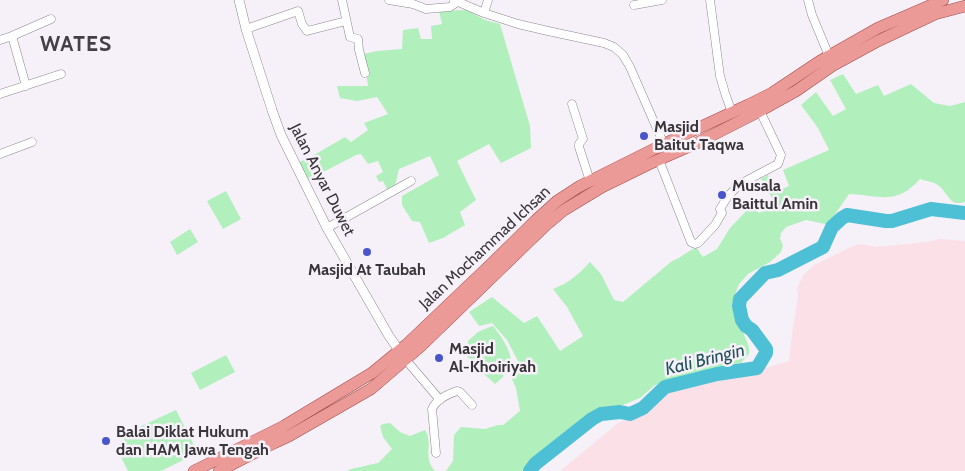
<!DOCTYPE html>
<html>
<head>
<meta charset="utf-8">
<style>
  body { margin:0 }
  canvas { display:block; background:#f6f0f9 }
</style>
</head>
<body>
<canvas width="965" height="471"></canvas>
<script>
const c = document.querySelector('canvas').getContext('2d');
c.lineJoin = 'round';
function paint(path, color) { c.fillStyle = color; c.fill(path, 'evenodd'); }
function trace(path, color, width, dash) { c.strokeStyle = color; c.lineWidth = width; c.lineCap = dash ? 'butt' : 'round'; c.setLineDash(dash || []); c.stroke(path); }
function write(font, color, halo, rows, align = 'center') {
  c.font = font + ' Cabin,sans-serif'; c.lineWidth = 5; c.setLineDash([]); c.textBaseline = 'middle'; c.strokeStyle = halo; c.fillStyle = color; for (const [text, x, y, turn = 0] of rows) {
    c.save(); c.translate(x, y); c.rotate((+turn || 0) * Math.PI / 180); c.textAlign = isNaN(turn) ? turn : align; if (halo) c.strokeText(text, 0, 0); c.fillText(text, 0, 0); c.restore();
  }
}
paint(new Path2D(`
  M940 239 965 241V471H560L618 423 639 415 654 403 670 388 704 380 751 372 789 361 792 334 798 295 797 288 804 274 814 265 855 245 862 244 876 247 926 242Z`), '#fbe1e7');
paint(new Path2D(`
  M467 10 485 20 500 24 530 126 531 148 501 163 489 144 457 161 476 200 460 212 465 225 443 238 429 243 420 222 412 221 402 205V196L439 175 430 156 399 169 395 186 388 191 383 181 379 182 376 176 383 172 378 161 368 164 361 154 356 155 306 181 297 163 309 158 345 137 351 142 368 130 364 123 388 114 377 97 357 101 340 98 337 86H368L364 54 377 51 402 49 403 30 418 28 421 39H432L431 26 442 24 439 11Z
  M843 74 856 94 878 85 884 96 911 84 934 103 950 106 965 102V202C949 207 949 194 939 186 935 182 926 181 920 179 904 197 892 199 869 196 862 195 856 194 849 194L831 220 825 224 806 220 786 227 781 233 780 239 783 245 781 252 770 262 748 274 739 284 734 297 732 304 749 347V354L741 363 712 370 695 372 655 385 640 398 618 407H604L594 410 581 421 559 442 522 471H446L453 461 454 435 461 427 485 429 498 425H503L520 411 516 388 512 379 520 365 507 340 492 323 479 326 469 312 492 297 524 323 537 316 560 351 583 336 567 307 553 289C569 283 579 274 590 262L601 274 614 300 623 302 672 261 677 259 696 247 703 257 717 249 730 228 752 205 759 213 768 209 774 204 773 200 761 179 768 175 775 192 789 186 783 170 829 150 818 128 801 105 816 92 833 116 846 109 830 80Z
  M226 191 241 219 223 229 207 201Z
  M190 229 198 242 177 255 170 242Z
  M492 326 494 327C502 338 508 346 511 359L504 371 503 377 495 384 484 374 462 351 468 346V341L478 332Z
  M226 355 235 372 200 390 191 373Z
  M176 410 198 453 161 471H128L118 451 127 446 122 435Z
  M390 423 400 432 410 436 425 430C434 444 422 457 435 471H348L351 469 378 463 392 449 383 437 380 426 383 424Z`), '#b1f0bc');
trace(new Path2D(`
  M530 471 535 464 592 419 601 414 620 412 630 414 643 408 665 387 717 374 757 368 766 353V349L752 330 746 326 742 320 739 306 740 299 765 273 778 270 823 247 832 227 842 218 847 215 886 221H892L931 209 965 213`), '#4ec0d5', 14);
const minor = new Path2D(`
  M342 0 350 37 358 39 359 50 365 73
  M389 0 413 4 426 9 450 7 457 2
  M454 0 484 13 518 24 548 31 604 43 614 47 623 55 630 67 665 147
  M710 0 720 76 725 93 732 113
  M808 0 812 15 829 56
  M634 5 662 0
  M484 13 488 0
  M246 29 298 11 302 24 307 31 346 21
  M12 36 26 86
  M0 40 12 36 51 19
  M0 94 61 74
  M572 104 583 139 579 144V147L590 181
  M0 154 32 142
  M659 160 691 242 695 244 698 243 715 225 722 213 720 209 728 196 740 184 778 164 781 155 760 111
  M327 228 411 181
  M406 360 440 400
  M436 453 432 409C436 400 448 394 457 391L460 392 472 405`);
const tertiary = new Path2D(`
  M239 0 246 29 272 110 281 135 327 228 389 336 403 356`);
const primary = new Path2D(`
  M194 471 284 426 372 373 406 345 489 266 536 220 557 201 580 186 662 145 748 105 772 93 820 61 878 28 943 0
  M219 471 274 443 289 436 371 389 421 346 545 226 564 210 602 187 649 164 697 143 760 111 796 91 832 66 878 41 935 14 965 6`);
trace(minor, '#8d8890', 9);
trace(tertiary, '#8d8890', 10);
trace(primary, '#a34b49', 12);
trace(minor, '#fff', 8);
trace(tertiary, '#fff', 9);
trace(primary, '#eb9a97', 11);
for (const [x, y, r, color] of [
  [644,136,5,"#4956cb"],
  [722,195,5,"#4956cb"],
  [367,252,5,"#4956cb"],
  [439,358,5,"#4956cb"],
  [106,441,5,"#4956cb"]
]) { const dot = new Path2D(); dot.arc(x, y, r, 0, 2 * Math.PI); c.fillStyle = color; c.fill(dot); trace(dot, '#f6f0f9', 2); }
write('bold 16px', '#383539', '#f6f0f9', [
  ["Masjid",654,127],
  ["Baitut Taqwa",654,145],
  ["Musala",732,186],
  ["Baittul Amin",732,204],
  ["Masjid At Taubah",367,270,"center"],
  ["Masjid",449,349],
  ["Al-Khoiriyah",449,367],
  ["Balai Diklat Hukum",116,432],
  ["dan HAM Jawa Tengah",116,450]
], 'left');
write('16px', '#383539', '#f6f0f9', [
  ["Jalan Anyar Duwet",322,180,63],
  ["Jalan Mochammad Ichsan",485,248,-43]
]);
write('italic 18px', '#21515a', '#f6f0f9', [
  ["Kali Bringin",705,360,-14]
]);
c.letterSpacing = '1px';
write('bold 21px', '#454047', '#f6f0f9', [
  ["WATES",76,45]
]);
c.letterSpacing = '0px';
</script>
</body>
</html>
